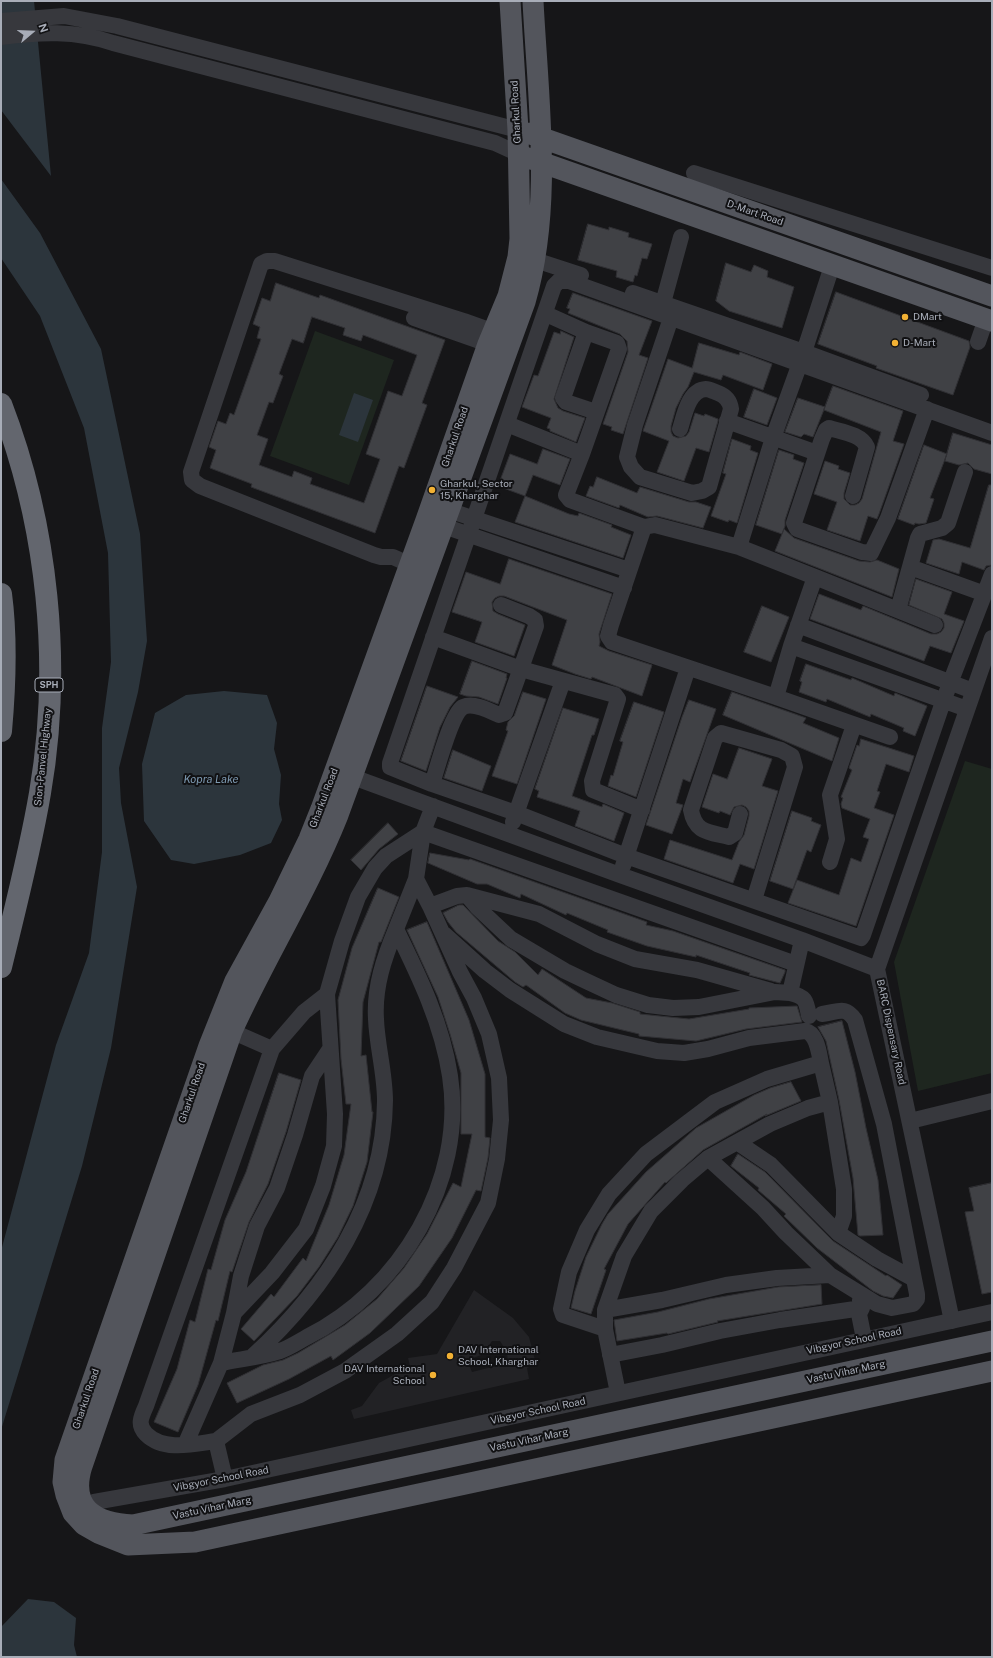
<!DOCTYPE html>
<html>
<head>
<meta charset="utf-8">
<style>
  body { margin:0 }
  #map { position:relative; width:993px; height:1658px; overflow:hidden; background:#161618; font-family:"Public Sans",sans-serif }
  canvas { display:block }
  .frame { position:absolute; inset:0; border:2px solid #a8adb8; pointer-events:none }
  .north { position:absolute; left:12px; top:12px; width:40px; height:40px; -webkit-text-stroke:3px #111113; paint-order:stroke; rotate:71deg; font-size:11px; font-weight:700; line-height:16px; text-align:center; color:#a8adb8 }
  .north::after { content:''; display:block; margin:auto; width:14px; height:18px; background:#a8adb8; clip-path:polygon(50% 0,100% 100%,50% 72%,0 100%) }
</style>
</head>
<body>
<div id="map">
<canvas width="993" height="1658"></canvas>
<div class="frame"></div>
<div class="north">N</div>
</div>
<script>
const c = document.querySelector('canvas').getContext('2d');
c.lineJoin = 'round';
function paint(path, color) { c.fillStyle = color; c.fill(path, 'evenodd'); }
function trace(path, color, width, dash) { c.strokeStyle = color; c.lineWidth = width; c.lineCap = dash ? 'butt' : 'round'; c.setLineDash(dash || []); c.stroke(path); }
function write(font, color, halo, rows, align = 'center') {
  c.font = font + ' "Public Sans",sans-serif'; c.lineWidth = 4; c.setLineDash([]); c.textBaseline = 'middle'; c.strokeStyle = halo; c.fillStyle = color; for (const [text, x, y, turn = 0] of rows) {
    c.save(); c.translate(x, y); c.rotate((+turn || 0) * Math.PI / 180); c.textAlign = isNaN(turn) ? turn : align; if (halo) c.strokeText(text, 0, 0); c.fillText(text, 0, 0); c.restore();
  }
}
paint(new Path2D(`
  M474 1290 513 1318 529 1337 536 1364 527 1368 529 1379 354 1419 351 1410 362 1406 379 1383 410 1366 408 1358 437 1354ZM492 1341H500L507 1352 508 1363 472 1372 469 1365 470 1359 484 1354Z`), '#222225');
paint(new Path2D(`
  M315 331 394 360 349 485 270 456Z
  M965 761 992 769V1073L918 1091 894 962Z`), '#1e261f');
paint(new Path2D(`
  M1 1H34L51 176 1 110Z
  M1 179 40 233 101 349 140 534 147 641 138 692 119 768 121 803 137 887 111 1048 82 1166 1 1430V1251L56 1045 89 953 102 852V728L111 662 108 553 84 428 40 316 1 258Z
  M354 393 373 400 358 442 339 435Z
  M224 691 267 695 277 723 274 749 281 775 279 804 282 820 271 843 240 855 194 864 171 860 144 821 142 764 155 713 186 695Z
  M28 1599 54 1602 76 1618 74 1645 77 1657H1V1627Z`), '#2c353c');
const building = new Path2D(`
  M588 224 609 230V227L629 233 628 237 652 244 647 259 642 258 637 276 635 275 633 282 616 277 617 271 578 260Z
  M726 263 751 272 754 265 768 271 767 277 794 287 782 328 729 311 716 301Z
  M276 283 319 298 320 295 445 340 422 403 427 405 404 468 399 466 375 533 251 487 252 484 210 468 216 450 209 447 218 421 226 424 230 413 234 415 261 339 257 338 260 327 253 324 262 298 270 301ZM312 317 345 328 343 335 361 341 363 335 417 355 402 396 388 391 366 454 380 459 364 503 310 484 312 478 294 471 292 477 259 465 268 439 257 435 269 402 273 403 283 376 279 374 292 339 303 343Z
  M836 292 969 341 970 347 953 395 876 368 877 366 818 344Z
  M573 293 652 321 639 355 648 358 623 434 611 430 612 427 603 424 628 352 627 341 620 334 568 313 570 309 567 308Z
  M561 331 574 337 554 399 558 408 563 411 585 418 576 442 550 431V429L547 428 551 418 522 407 534 375 538 376 554 332 560 334Z
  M699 343 739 355 740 352 772 364 763 390 723 375 721 380 694 372 688 387 683 394 676 408 671 426V432L673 436 678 438 686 436 689 432 695 413 704 416 705 414 718 419V421L709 452 696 448 684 481 657 472 669 441 643 431 668 359 692 368Z
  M833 386 903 411 893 441 904 444 879 514 877 519 868 516 860 541 827 530 837 502 814 494 825 461 839 466 838 469 850 473 844 493V499L850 505H855L859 503 862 499 881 432 824 410Z
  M754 389 777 398 767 425 744 417Z
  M798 398 825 407 813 437 804 434 801 437 785 432Z
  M953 433 992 445V474L974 469 968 463 959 465 945 461Z
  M732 439 751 446 750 450 758 453 737 523 729 520 728 522 711 516 726 474 723 473Z
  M924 445 947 454 930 498 934 499 926 523 919 524 915 523 914 525 898 519Z
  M543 449 570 459 560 485 533 475 525 496 569 514 578 516 579 513 612 525 611 527 631 535 623 558 515 522 525 496 498 486 510 454 537 464Z
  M779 450 794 455 793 459 804 463 785 520V526L782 534 784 529 794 538 859 561 870 562 877 560 899 569 892 597 775 551 782 534 756 525Z
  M597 477 637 493 640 487 689 502H696L711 507 703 528 657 516 648 517 620 505 619 508 586 496 590 486 593 487Z
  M989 485H992V565L986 566 984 570 962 562 959 574 926 563 933 540 939 539 970 548Z
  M509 559 612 594 599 634 600 642 599 646 609 651 652 665 642 696 592 677 591 679 575 674 552 665 567 620 504 596H499L495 598 492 602 493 611 498 614 525 625 514 656 475 642 482 622 452 612 466 572 500 584Z
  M916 579 952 592 944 614 964 621 951 653 930 646 924 661 810 619 819 594 861 610 863 606 931 634H937L941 632 944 628V623L942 619 909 605Z
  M762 606 789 617 771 662 744 652Z
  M472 661 507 674 506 678H507L498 704 479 697 466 696 460 694Z
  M806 664 851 680 852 678 894 696 895 693 927 706 915 736 903 731 904 728 871 714 870 717 827 699 826 702 799 692 802 682 800 681Z
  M427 686 458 697 450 707 440 727 426 771 401 761Z
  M523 692 546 699 517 784 492 776 508 731 506 730 508 722 514 716Z
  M732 692 795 714 806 718 803 723 839 738 832 761 723 715Z
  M689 700 716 709 690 782 683 779 676 803 683 805 672 834 646 825 682 717Z
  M634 702 664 712 636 797 608 786 611 775 613 776 623 742 620 741Z
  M563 708 599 719 594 735H592L572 796 602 807 603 804 624 813 614 841 575 826 580 811 537 797 539 791 535 789Z
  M861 739 914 756 909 772 886 764 877 791 880 792 874 808 894 815 856 926 788 903 797 880 839 895 851 858 861 862 869 839 863 837 870 819 842 808 841 804 843 798 841 797 852 770 849 768 857 745 859 746Z
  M739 748 772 759 762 786 778 791 754 869 740 864 733 883 664 859 670 840 732 860 739 842 744 835 749 816V811L746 807 742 805 734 807 730 815 720 811 719 813 702 807 713 774 727 779Z
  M453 750 491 766 482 791 444 778Z
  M792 811 812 818 811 821 821 825 811 852 807 850 793 889 770 881Z
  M388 823 398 834 379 849 361 870 351 860Z
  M430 853 469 860 470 859 647 922 646 925 673 931 785 970V972L780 983 749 975 750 973 696 955V957L647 946 607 932 608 930 567 913 566 915 521 894 520 898 487 884H477L428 863Z
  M378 888 399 897 381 942H379L363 1002 361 1056 366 1055 372 1112H373L367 1162 353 1206 338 1237 319 1267 297 1296 254 1341 241 1329 271 1294 274 1297 303 1258 306 1261 329 1205 344 1155 351 1104H346L341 1059 338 1000 352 948Z
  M459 905H463L498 941 515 952 538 975 542 969 586 998 612 1003 640 1012V1014L689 1019 749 1009V1008L797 1006 802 1022 746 1029 696 1041 639 1036V1034L581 1020 565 1013 526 985 523 987 515 982 456 932 448 922 443 913Z
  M427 922 469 1020 485 1074V1137L490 1138 488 1158 481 1191 476 1190 452 1238 419 1286 370 1333 333 1360 331 1356 289 1379 237 1403 227 1383 263 1365 283 1360 298 1353 345 1325 377 1299 404 1268 427 1234 453 1183 461 1187 472 1134H461V1073L450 1034 438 997 407 930Z
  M842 1021 855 1072 866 1128 878 1180 883 1235 860 1236 858 1235 853 1178 839 1100 826 1041 818 1027Z
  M279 1073 301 1080 286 1132 268 1184 249 1222 232 1272 230 1271 218 1321 216 1320 198 1385 178 1432 154 1422 177 1369 190 1320 195 1322 208 1269 211 1270 225 1220 246 1172Z
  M791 1082 801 1101 765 1116 767 1114 703 1150 666 1183 665 1182 628 1224 604 1269 606 1270 591 1314 571 1308 575 1291 586 1257 602 1224 608 1214 646 1172 696 1128 754 1095 770 1088Z
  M738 1154 765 1172 833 1241 886 1276 887 1275 902 1285 893 1298 883 1296 873 1291 817 1248 784 1216 786 1214 758 1190 759 1188 731 1166Z
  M992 1183V1292L982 1294 965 1212 974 1211 969 1188Z
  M821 1285 822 1304 717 1321 718 1322 668 1334 667 1333 617 1341 614 1320 658 1312 709 1299 778 1287Z`);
paint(building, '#404145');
trace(building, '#303034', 1);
trace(new Path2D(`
  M1 21 64 16 117 26 518 130
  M1 37C40 32 75 30 113 43L495 143 519 154
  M694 173 992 268
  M535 260 581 275
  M633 293 804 352 921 395
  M663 303 681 237
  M546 314 586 332
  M414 318 488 344
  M671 318 635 425 627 457 631 467 640 477 692 493 702 491 709 487 731 409C730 401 726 396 718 393 715 392 709 389 706 389 688 390 684 417 680 429
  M978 342 986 319
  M727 421 817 453
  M507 424 582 454 619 349 617 343 586 332 563 398 566 402 596 412
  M992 433 569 281H559L554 286 390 763V767L432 784 516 813 626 856 861 938 863 935 944 699 992 574
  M582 454 566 495 570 500 644 527
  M853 496 867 447C861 434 842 432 829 428L826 430 822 439 794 523 797 529 862 552 871 553 888 518 927 409
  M439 507 629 570
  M432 522 624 588
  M655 525 739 547 815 577 791 646 776 697 612 642 608 636 611 625 644 527Z
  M739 547 773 438 804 352 832 266
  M910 567 985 594
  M420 569 393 557H381L374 555 200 486 192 480 191 472 261 264 267 261H275L464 321 492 331
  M815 577 935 625
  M898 610 918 538 920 534 942 528 948 523 965 472
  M798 625 973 691
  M433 637 521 669 615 695 618 699 592 781 593 790 642 810
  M791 646 967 709
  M776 697 890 737
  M342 773 620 875 802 940 877 969
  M432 784C437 769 451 714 463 707 474 702 490 711 499 715L505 713 536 626 535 620 529 616 501 605
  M740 814 735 833 729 837C709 832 695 833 691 810L715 738 721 733 781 750 792 756 795 767 754 900
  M513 822 563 681
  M423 832 796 964
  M830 862 837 839 830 795 854 725
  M623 866 688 668
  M467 895 539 914 597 944 635 959 697 970 771 991
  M430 906 457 896 467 895 478 908 511 939 565 971 586 981 616 995 648 1005 673 1008 699 1007 775 992 790 993 802 940
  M444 934 485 971 510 990 564 1024 597 1037 657 1051 684 1053 708 1049 749 1038 805 1031C817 1033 819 1053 821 1063L767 1079 715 1102 646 1154 609 1194 587 1230 569 1272 561 1309 563 1315 605 1329
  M790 993C806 997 806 1000 809 1016
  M822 1014C838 1012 845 1005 855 1020L884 1124 914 1279
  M222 1027 272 1049
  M910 1121 992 1101
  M737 1142 771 1165 838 1233
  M708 1158 763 1208 786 1233 830 1275 877 1304 892 1308 913 1304 917 1299V1294L914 1279 877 1259 838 1233 844 1216V1189L830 1102 821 1063
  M860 1300 862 1308 859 1314 864 1339
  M605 1310 662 1300 726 1285 777 1278 830 1275
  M234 1313 241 1276 257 1226 277 1188 295 1135 312 1076 330 1049
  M952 1321 877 969 992 638
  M610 1355 662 1345 720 1331 780 1320 862 1308
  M253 1356C326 1289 384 1203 385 1101 385 1073 377 1046 376 1019 374 987 384 958 396 929
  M221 1363C240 1359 261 1357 280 1351 289 1348 298 1342 307 1337 400 1291 466 1181 450 1076 442 1023 419 976 396 929L416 879
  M618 1393 605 1329V1310L624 1256 651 1211 682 1180 708 1158 770 1124 808 1108 830 1102
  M216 1441 251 1414 300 1395 345 1371 397 1334 432 1302 454 1268 488 1203 497 1159 501 1120 499 1078 489 1034 474 998 460 972 430 906 416 879 423 832 433 806
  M185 1445 221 1363 234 1313 272 1273 306 1229 323 1186 334 1146 335 1114 327 994 342 941 358 897 375 868 386 856 423 832
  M225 1479 216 1441C194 1444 164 1452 146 1434 137 1425 141 1417 146 1406L272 1049 304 1012 327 994
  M85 1508 94 1502 225 1479 992 1312`), '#37383d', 16);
trace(new Path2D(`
  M510 1 518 130 520 239 518 257 508 296 488 344 426 520 321 809 309 839 279 901 235 981 209 1046 65 1460 63 1482 66 1495 73 1513 84 1525 98 1533 128 1545 195 1542 992 1371
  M533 1C538 100 553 205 525 302L338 815C308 890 265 958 232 1031L82 1466C69 1508 95 1523 133 1525L992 1341
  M528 133 992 296
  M529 158 992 321`), '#53555c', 21);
trace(new Path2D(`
  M1 404C48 526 62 665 40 793 30 852 15 909 1 967
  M1 594C7 639 5 686 1 731`), '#63666e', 22);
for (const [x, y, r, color] of [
  [905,317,4,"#f2b134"],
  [895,343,4,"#f2b134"],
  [432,490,4,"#f2b134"],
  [450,1356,4,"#f2b134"],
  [433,1375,4,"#f2b134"]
]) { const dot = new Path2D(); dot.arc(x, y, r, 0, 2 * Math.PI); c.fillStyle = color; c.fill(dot); trace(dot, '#111113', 1.5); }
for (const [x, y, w] of [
  [49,685,28]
]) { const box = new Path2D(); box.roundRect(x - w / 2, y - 7, w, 14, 3); c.fillStyle = '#111113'; c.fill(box); trace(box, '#a8adb8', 1); }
write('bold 9px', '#a8adb8', null, [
  ["SPH",49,685]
]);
write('10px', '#a8adb8', '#111113', [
  ["Gharkul Road",516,112,-93],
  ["D-Mart Road",755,213,19],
  ["Gharkul Road",455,437,-71],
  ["Sion-Panvel Highway",43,757,-84],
  ["Gharkul Road",324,798,-69],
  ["BARC Dispensary Road",891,1032,78],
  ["Gharkul Road",192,1093,-71],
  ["Vibgyor School Road",854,1341,-12],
  ["Vastu Vihar Marg",846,1372,-12],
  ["Gharkul Road",86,1399,-71],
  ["Vibgyor School Road",538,1411,-12],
  ["Vastu Vihar Marg",529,1440,-12],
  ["Vibgyor School Road",221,1479,-11],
  ["Vastu Vihar Marg",212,1508,-12]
]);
write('10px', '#a8adb8', '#111113', [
  ["DMart",913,317],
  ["D-Mart",903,343],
  ["Gharkul, Sector",440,484],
  ["15, Kharghar",440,496],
  ["DAV International",458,1350],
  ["School, Kharghar",458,1362],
  ["DAV International",425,1369,"right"],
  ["School",425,1381,"right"]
], 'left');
write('italic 11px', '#7f9bb3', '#111113', [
  ["Kopra Lake",211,780]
]);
</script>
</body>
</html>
